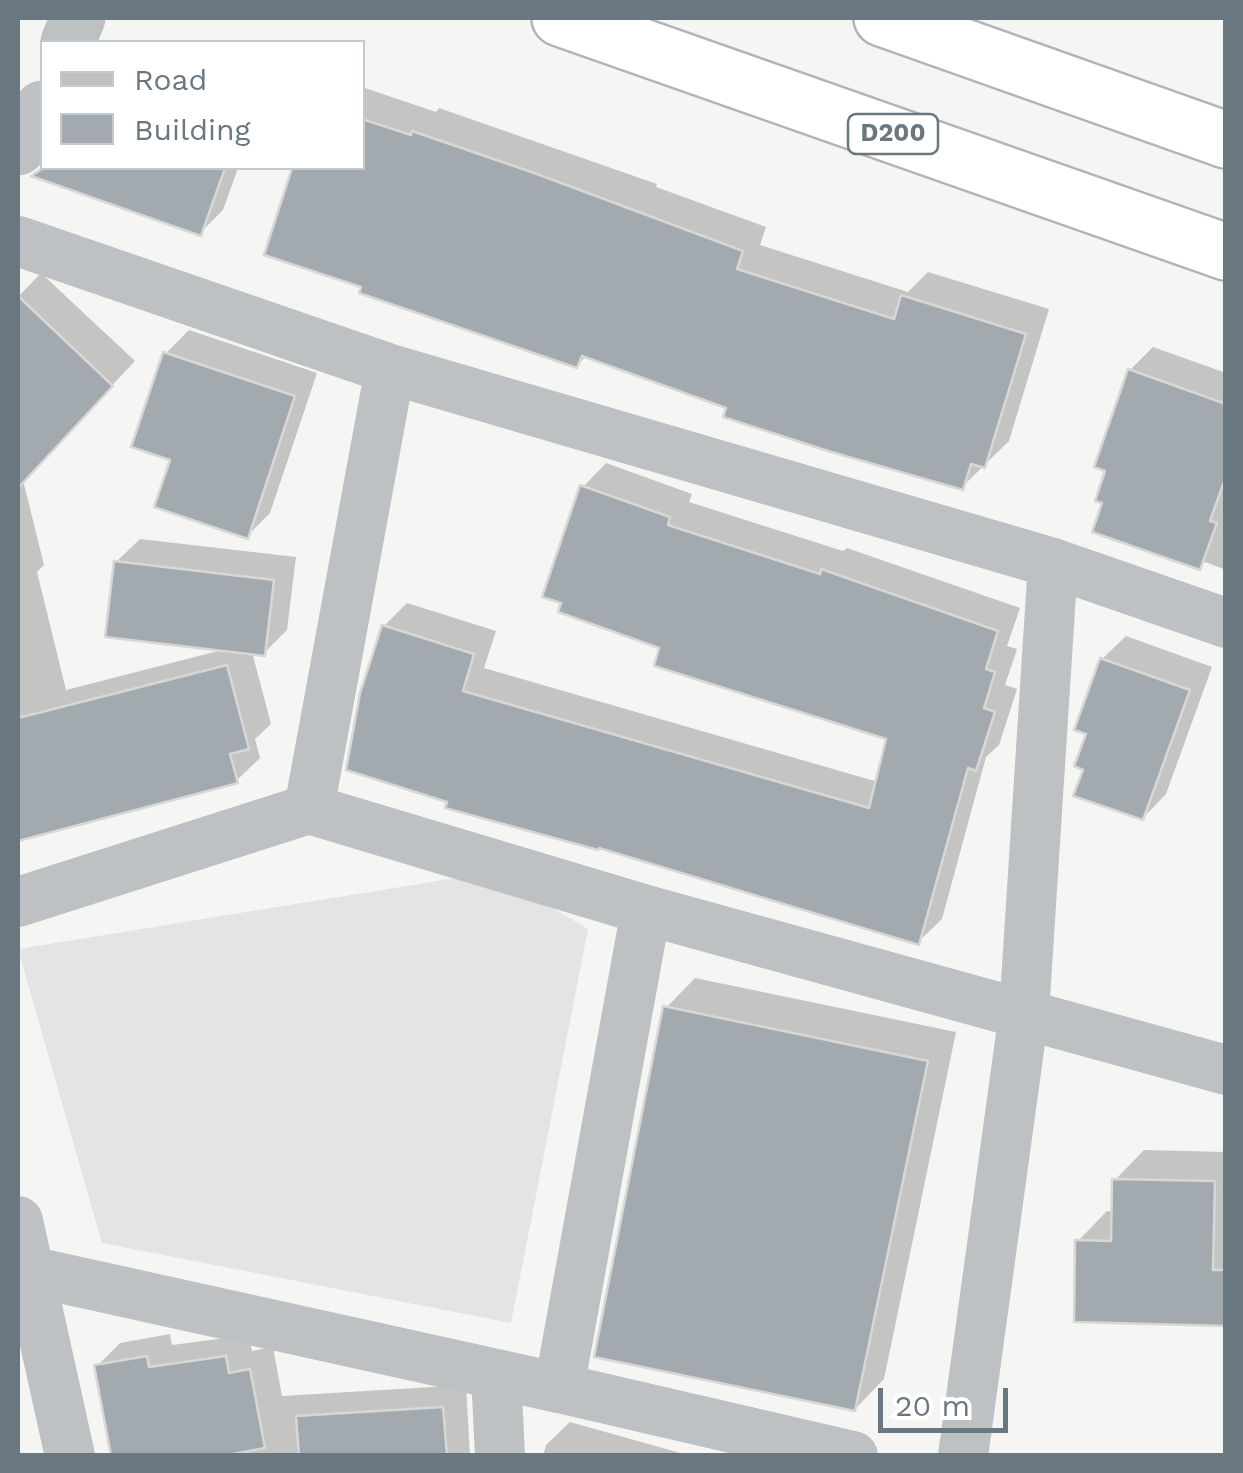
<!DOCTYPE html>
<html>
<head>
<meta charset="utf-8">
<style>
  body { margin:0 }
  #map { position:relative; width:1243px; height:1473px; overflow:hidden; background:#f5f5f3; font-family:"Work Sans",sans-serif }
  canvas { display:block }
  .frame { position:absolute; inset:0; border:20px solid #687780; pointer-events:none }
  .legend { position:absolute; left:40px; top:40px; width:325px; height:130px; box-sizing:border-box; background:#fff; border:2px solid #c3c9cc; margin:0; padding:12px 18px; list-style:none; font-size:30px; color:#687780 }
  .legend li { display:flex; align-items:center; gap:20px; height:50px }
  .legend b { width:50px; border:2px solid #c3c9cc }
  .scale { position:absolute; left:878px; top:1388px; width:130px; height:45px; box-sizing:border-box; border:5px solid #687780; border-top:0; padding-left:12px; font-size:30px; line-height:35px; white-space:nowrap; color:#687780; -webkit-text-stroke:8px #fff; paint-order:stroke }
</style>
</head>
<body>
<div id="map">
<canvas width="1243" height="1473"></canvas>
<div class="frame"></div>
<ul class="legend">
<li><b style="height:12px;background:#bdc1c4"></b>Road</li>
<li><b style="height:28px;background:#a3aaaf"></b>Building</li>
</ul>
<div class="scale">20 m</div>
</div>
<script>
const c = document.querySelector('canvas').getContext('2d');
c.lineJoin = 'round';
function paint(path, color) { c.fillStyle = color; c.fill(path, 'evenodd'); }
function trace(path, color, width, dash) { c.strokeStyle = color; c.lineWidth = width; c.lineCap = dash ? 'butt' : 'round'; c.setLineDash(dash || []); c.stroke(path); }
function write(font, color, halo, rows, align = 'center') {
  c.font = font + ' "Work Sans",sans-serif'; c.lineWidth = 10; c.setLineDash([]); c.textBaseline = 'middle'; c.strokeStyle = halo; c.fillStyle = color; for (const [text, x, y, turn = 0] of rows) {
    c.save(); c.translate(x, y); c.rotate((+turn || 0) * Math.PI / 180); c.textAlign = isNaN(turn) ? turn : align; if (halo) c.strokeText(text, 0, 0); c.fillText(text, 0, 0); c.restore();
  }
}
paint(new Path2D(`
  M493 872 588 929 511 1323 102 1243 18 949Z`), '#e3e4e3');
paint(new Path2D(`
  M362 87 436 112 439 108 657 184 656 187 766 227 760 245 908 292 928 272 1049 309 1009 441 962 487 587 355 577 366 364 286 267 254 295 168H362Z
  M79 168H238L223 210 200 233 72 187Z
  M41 273 135 361 23 480 44 565 37 572 66 690 226 649 116 562 140 539 296 557 287 630 264 653 252 652 271 724 255 739 260 758 236 781 18 837V297Z
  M189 330 317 373 270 513 247 536 173 458 165 354Z
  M1153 347 1226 373V570L1205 562 1200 567 1105 502 1130 370Z
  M606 463 692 494 689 502 843 551 847 548 1020 608 1007 646 1017 649 1005 685 1017 689 999 745 986 757 942 919 918 942 599 845 384 626 407 603 496 631 484 668 878 782 889 737 662 647 583 487Z
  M1126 636 1212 667 1166 794 1143 818 1086 768 1102 659Z
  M695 978 956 1032 884 1379 855 1409 666 1008Z
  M1144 1150 1226 1152V1323L1078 1241 1107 1211 1114 1212 1115 1180Z
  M170 1334 172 1345 249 1335 252 1351 273 1347 282 1396 466 1385 470 1456H114L97 1366 120 1343Z
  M570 1422 691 1456H543L546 1445Z`), '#0003');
const building = new Path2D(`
  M362 119 411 135 412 131 537 174 743 251 737 269 894 319 901 295 1026 334 985 468 971 464 963 490 828 451 723 417 726 408 582 356 577 368 359 293 361 287 264 255 292 168H362Z
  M43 168H225L201 236 31 176Z
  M18 296 113 386 18 488Z
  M163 352 295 396 248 539 154 507 170 460 131 447Z
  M1128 369 1226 404V476L1210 521 1217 523 1200 570 1092 532 1102 503 1095 501 1105 471 1094 467Z
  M580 485 670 517 668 525 820 574 821 569 998 631 986 669 995 672 984 708 995 712 976 771 968 768 919 945 599 848 598 850 445 808 447 802 346 770 360 693 382 625 474 654 463 691 869 808 886 739 654 666 659 648 558 612 561 603 542 597Z
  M114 561 274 580 265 656 105 637Z
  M1100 658 1190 690 1143 820 1073 796 1083 770 1074 766 1086 734 1074 730Z
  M227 665 249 749 230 754 238 783 18 841V718Z
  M663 1006 928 1061 855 1411 594 1357Z
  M1112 1179 1215 1181 1213 1270H1226V1326L1074 1322 1075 1240 1111 1241Z
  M147 1356 149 1367 226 1356 229 1373 250 1369 265 1448 223 1456H111L94 1365Z
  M443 1407 447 1456H299L296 1416Z`);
paint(building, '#a3aaaf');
trace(building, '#d7d7d5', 2.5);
const trunk = new Path2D(`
  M560 18 1226 252
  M882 18 1226 140`);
trace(trunk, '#b1b4b7', 60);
trace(new Path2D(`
  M18 241 390 369 1053 563 1226 623
  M309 809 390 369
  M18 902 309 809 646 910 1226 1070
  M18 1221 70 1456
  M29 1271 496 1374
  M559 1388 853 1456
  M500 1456 496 1374 559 1388 646 910
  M963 1456 1024 1013 1053 563`), '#bdc1c4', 50);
trace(new Path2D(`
  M68 42 78 18
  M18 148 33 132 42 108`), '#bdc1c4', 55);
trace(trunk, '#fff', 55);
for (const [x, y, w] of [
  [893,134,90]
]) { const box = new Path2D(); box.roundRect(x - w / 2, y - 20, w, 40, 8); c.fillStyle = '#fff'; c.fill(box); trace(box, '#687780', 2.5); }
write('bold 25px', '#687780', null, [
  ["D200",893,134]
]);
</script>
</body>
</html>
